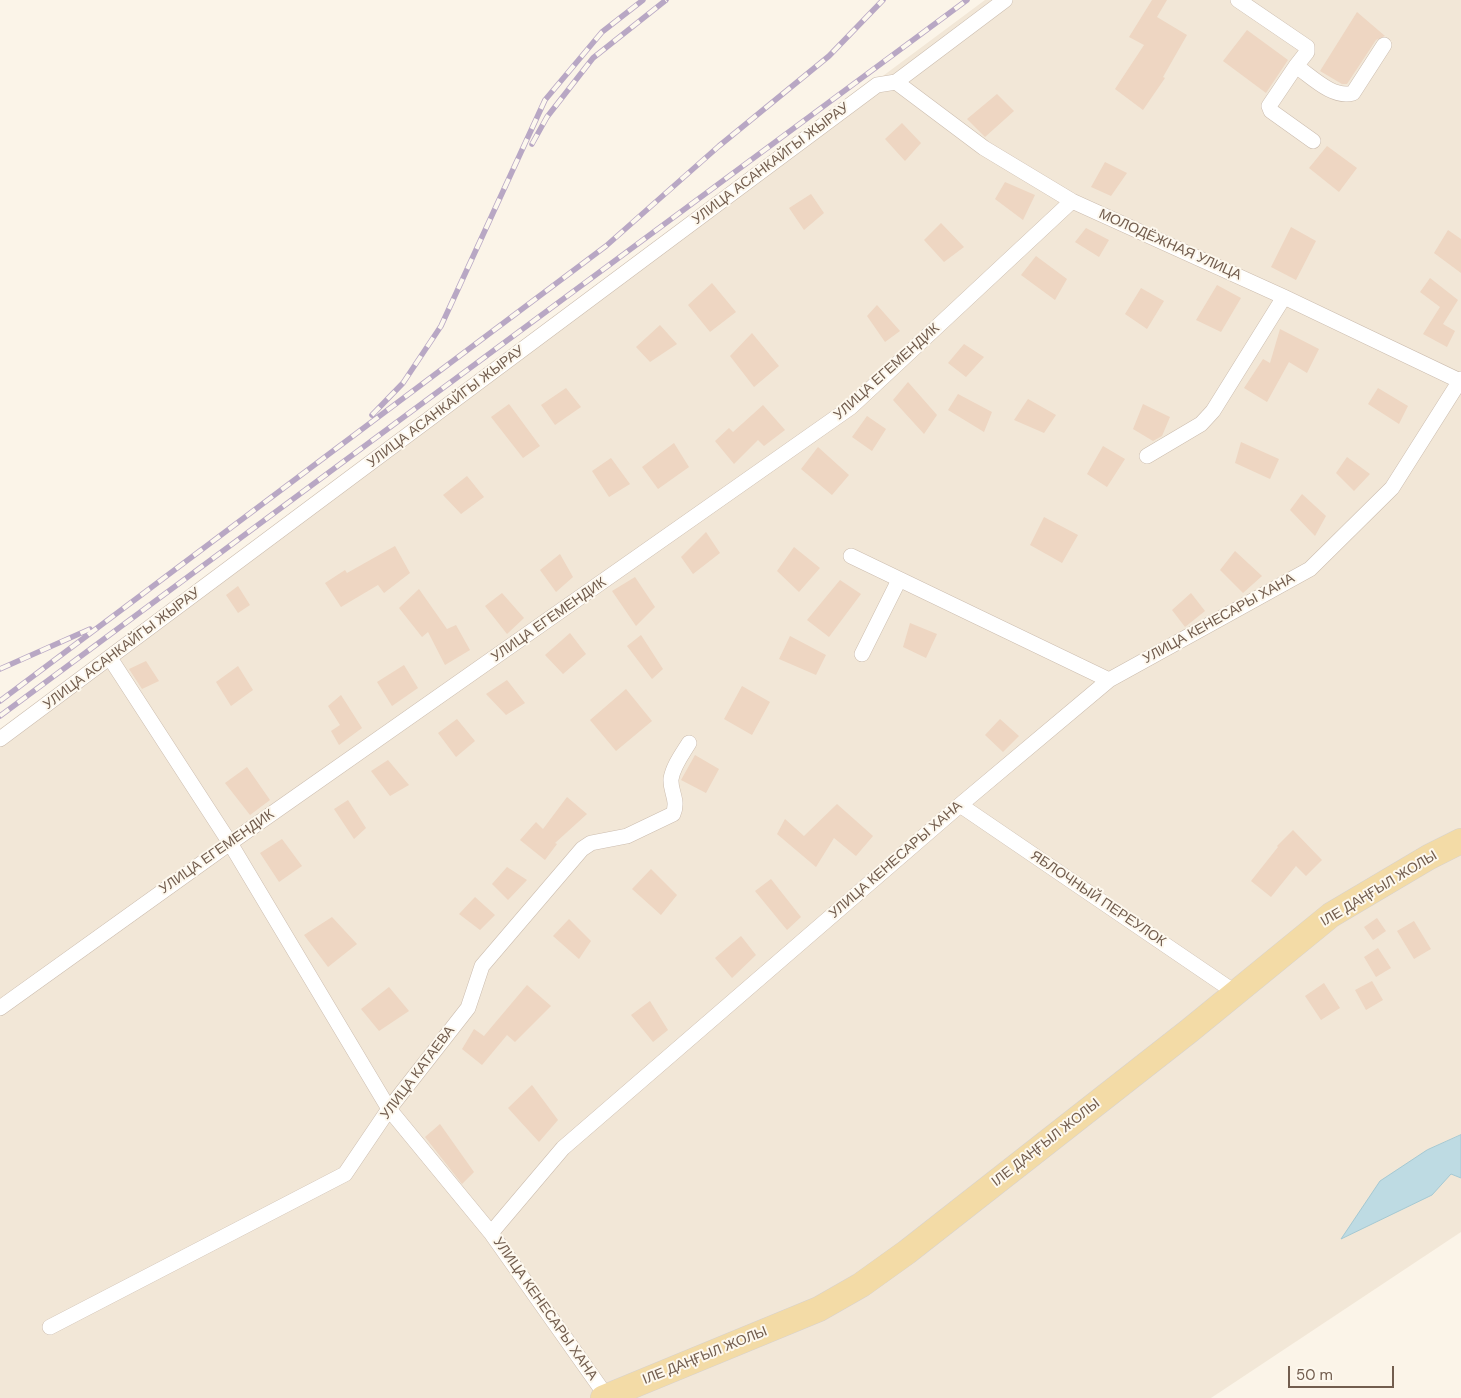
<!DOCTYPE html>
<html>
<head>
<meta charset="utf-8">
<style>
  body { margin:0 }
  #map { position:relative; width:1461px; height:1398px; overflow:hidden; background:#fbf4e8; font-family:"DM Sans",sans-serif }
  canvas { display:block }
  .scale { position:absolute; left:1288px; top:1366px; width:106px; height:22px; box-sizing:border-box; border:2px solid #725d4e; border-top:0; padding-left:6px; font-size:15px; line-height:18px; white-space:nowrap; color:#725d4e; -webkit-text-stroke:4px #fdf8ee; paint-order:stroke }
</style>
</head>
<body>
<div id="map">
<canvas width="1461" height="1398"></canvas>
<div class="scale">50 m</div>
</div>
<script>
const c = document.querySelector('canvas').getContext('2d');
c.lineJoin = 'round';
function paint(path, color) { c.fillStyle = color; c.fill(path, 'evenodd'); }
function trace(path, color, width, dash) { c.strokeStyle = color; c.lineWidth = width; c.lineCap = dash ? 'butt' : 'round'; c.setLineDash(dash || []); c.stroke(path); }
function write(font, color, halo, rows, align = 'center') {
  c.font = font + ' "DM Sans",sans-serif'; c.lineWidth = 4; c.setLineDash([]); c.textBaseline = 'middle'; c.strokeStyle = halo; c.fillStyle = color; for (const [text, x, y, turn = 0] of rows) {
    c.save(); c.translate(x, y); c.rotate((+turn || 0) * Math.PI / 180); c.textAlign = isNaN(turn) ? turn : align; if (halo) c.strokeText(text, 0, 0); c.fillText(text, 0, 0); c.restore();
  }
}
paint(new Path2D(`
  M985 0H1461V1232L1211 1398H0V733Z`), '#f2e7d7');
const water = new Path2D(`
  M1461 1135V1178L1451 1174 1432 1195 1341 1239 1380 1181 1427 1150Z`);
paint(water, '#bedbe3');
trace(water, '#a5c9d3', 1);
paint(new Path2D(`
  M1152 0H1167L1157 17 1187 35 1163 77 1165 78 1143 110 1115 89 1144 45 1129 37Z
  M1357 12 1385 36 1376 40 1347 84H1342L1320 71Z
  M1247 30 1288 60 1266 93 1223 61Z
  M997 94 1014 111 985 137 967 119Z
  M902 123 921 143 905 161 885 139Z
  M1327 146 1357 168 1339 192 1309 168Z
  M1105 162 1127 173 1111 196 1091 187Z
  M1005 182 1035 195 1023 220 995 199Z
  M811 194 824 213 804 230 789 208Z
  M941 223 964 247 944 262 924 240Z
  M1291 227 1316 241 1296 280 1271 267Z
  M1086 228 1109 240 1099 257 1075 242Z
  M1448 230 1461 239V273L1434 253Z
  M1036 256 1067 279 1055 300 1021 275Z
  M1430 278 1458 300 1443 324 1455 331 1447 347 1423 334 1440 307 1420 292Z
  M712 283 736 312 710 332 688 305Z
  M1217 285 1241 298 1221 332 1196 320Z
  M1141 288 1164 301 1147 329 1125 314Z
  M877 305 900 331 885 342 867 316Z
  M660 325 677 344 650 362 636 347Z
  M1280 329 1319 349 1307 373 1289 362 1267 402 1244 388 1263 359 1270 363Z
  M752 333 779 366 754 387 730 356Z
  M964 344 984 357 966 377 948 363Z
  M908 382 937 415 924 434 893 400Z
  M566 388 581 407 555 425 541 405Z
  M1378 388 1408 406 1399 424 1368 404Z
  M958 394 992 412 984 432 948 410Z
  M1028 399 1056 415 1044 433 1014 420Z
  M509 404 540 446 523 458 491 417Z
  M1143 404 1170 417 1162 436 1153 441 1133 429Z
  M763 405 785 430 764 446 758 440 734 464 715 441 729 428 733 432Z
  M867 416 886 429 872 451 852 437Z
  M1241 442 1279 459 1270 479 1235 463Z
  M674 443 689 467 658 489 642 467Z
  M1103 446 1125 459 1107 487 1087 474Z
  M818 447 849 475 832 495 801 469Z
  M1347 457 1370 474 1354 491 1336 473Z
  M611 458 630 484 609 497 592 471Z
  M467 476 484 497 461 514 443 495Z
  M1302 494 1326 516 1315 536 1290 510Z
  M1044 517 1078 535 1062 563 1030 545Z
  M706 532 720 553 693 574 681 557Z
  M395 546 410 573 384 593 378 585 341 607 325 583 345 570 347 573Z
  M794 547 820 568 799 592 777 571Z
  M1235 551 1262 576 1243 593 1220 570Z
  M560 554 573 577 556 592 540 570Z
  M635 577 655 607 636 626 612 591Z
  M840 580 861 594 829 637 807 620Z
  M238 586 250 605 238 613 226 595Z
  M419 589 447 629 456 625 470 650 445 665 428 632 422 637 399 608Z
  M502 593 524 618 507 634 485 606Z
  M1191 593 1205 611 1185 627 1172 610Z
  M910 623 937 634 926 658 903 647Z
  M570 633 586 654 563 674 545 655Z
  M641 635 663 669 652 679 627 646Z
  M790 636 826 655 816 675 779 659Z
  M146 661 159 681 142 689 129 669Z
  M404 665 418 688 392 706 377 682Z
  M238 666 253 690 231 706 216 682Z
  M507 680 525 703 506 715 486 694Z
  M742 686 770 702 752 735 724 719Z
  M626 689 652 721 616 751 590 720Z
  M341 695 362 728 339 745 331 731 340 725 328 706Z
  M457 719 475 741 456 757 438 733Z
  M1000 719 1019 736 1003 752 985 735Z
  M695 755 719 769 706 793 681 780Z
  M388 760 409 785 390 796 371 771Z
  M247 767 270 800 250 815 225 783Z
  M567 797 587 814 555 843 557 844 545 860 520 840 536 822 543 829Z
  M348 800 366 828 354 839 334 809Z
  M837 804 873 836 856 856 834 838 816 867 777 834 785 819 804 836Z
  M1293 830 1322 860 1306 876 1296 866 1271 897 1251 881 1278 847 1277 846Z
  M282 839 302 866 279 882 260 853Z
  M507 867 527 880 508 900 492 884Z
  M651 869 677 895 661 915 632 889Z
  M771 879 801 917 787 930 755 891Z
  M475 897 495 915 480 930 459 914Z
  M332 917 357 944 328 967 304 935Z
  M1377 918 1386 931 1373 940 1364 927Z
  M569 919 591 941 579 959 553 936Z
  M1414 921 1431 949 1414 959 1397 931Z
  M741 936 756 955 732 978 715 958Z
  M1378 948 1391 968 1376 977 1364 957Z
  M1372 981 1383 1000 1366 1010 1355 990Z
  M1324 983 1340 1008 1321 1020 1305 996Z
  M527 985 551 1006 515 1042 507 1035 482 1065 462 1049 474 1029 484 1036Z
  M389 987 409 1011 379 1031 361 1009Z
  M650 1001 668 1030 653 1042 631 1015Z
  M532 1085 558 1120 539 1142 508 1108Z
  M440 1124 474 1172 462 1184 425 1137Z`), '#eed6c2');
const street = new Path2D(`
  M1238 0 1307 47V52L1296 66C1312 77 1333 99 1353 93L1384 45
  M1296 66 1269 106 1271 111 1313 141
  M896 82 984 148 1072 201 1284 297 1460 381
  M896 82 1005 0
  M1147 456 1201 424 1213 411 1284 297
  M851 556 1109 680
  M862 654 899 580
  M110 658 230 843 389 1109 491 1233
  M0 739 877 85 896 82
  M960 805 1236 993
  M0 1008 230 843 851 407 1072 201
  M50 1327 345 1174 389 1109 468 1008 482 966 582 849 591 843 627 836 673 814C679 800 670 792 671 779 673 766 683 753 689 743
  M607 1397 491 1233 563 1148 960 805 1109 680 1310 569 1392 488 1461 379`);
const primary = new Path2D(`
  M603 1398 819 1309 861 1285 907 1252 1189 1031 1331 915 1429 857 1461 841`);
trace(street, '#ccbdaf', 16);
trace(primary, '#d8d2cd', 26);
trace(street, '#fff', 15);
trace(primary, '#f3dba6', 25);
const rail = new Path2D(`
  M532 144 547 117 593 58 666 0
  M372 415 403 383 441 326 545 100 602 32 643 0
  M0 669 90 629
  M0 701 606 246 719 146 829 56 883 0
  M0 716 967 0`);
trace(rail, '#b8a7c4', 5.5);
trace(rail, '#fdf8ee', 4, [11]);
write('14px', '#725d4e', '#fdf8ee', [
  ["УЛИЦА АСАНКАЙГЫ ЖЫРАУ",771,164,-37],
  ["МОЛОДЁЖНАЯ УЛИЦА",1170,245,24],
  ["УЛИЦА ЕГЕМЕНДИК",887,372,-42],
  ["УЛИЦА АСАНКАЙГЫ ЖЫРАУ",446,407,-37],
  ["УЛИЦА КЕНЕСАРЫ ХАНА",1219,619,-29],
  ["УЛИЦА ЕГЕМЕНДИК",549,620,-35],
  ["УЛИЦА АСАНКАЙГЫ ЖЫРАУ",122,649,-37],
  ["УЛИЦА ЕГЕМЕНДИК",217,852,-35],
  ["УЛИЦА КЕНЕСАРЫ ХАНА",896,860,-41],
  ["ІЛЕ ДАҢҒЫЛ ЖОЛЫ",1379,889,-31],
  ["ЯБЛОЧНЫЙ ПЕРЕУЛОК",1098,899,34],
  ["УЛИЦА КАТАЕВА",418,1073,-53],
  ["ІЛЕ ДАҢҒЫЛ ЖОЛЫ",1046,1143,-38],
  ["УЛИЦА КЕНЕСАРЫ ХАНА",545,1309,55],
  ["ІЛЕ ДАҢҒЫЛ ЖОЛЫ",705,1356,-22]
]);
</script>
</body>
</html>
